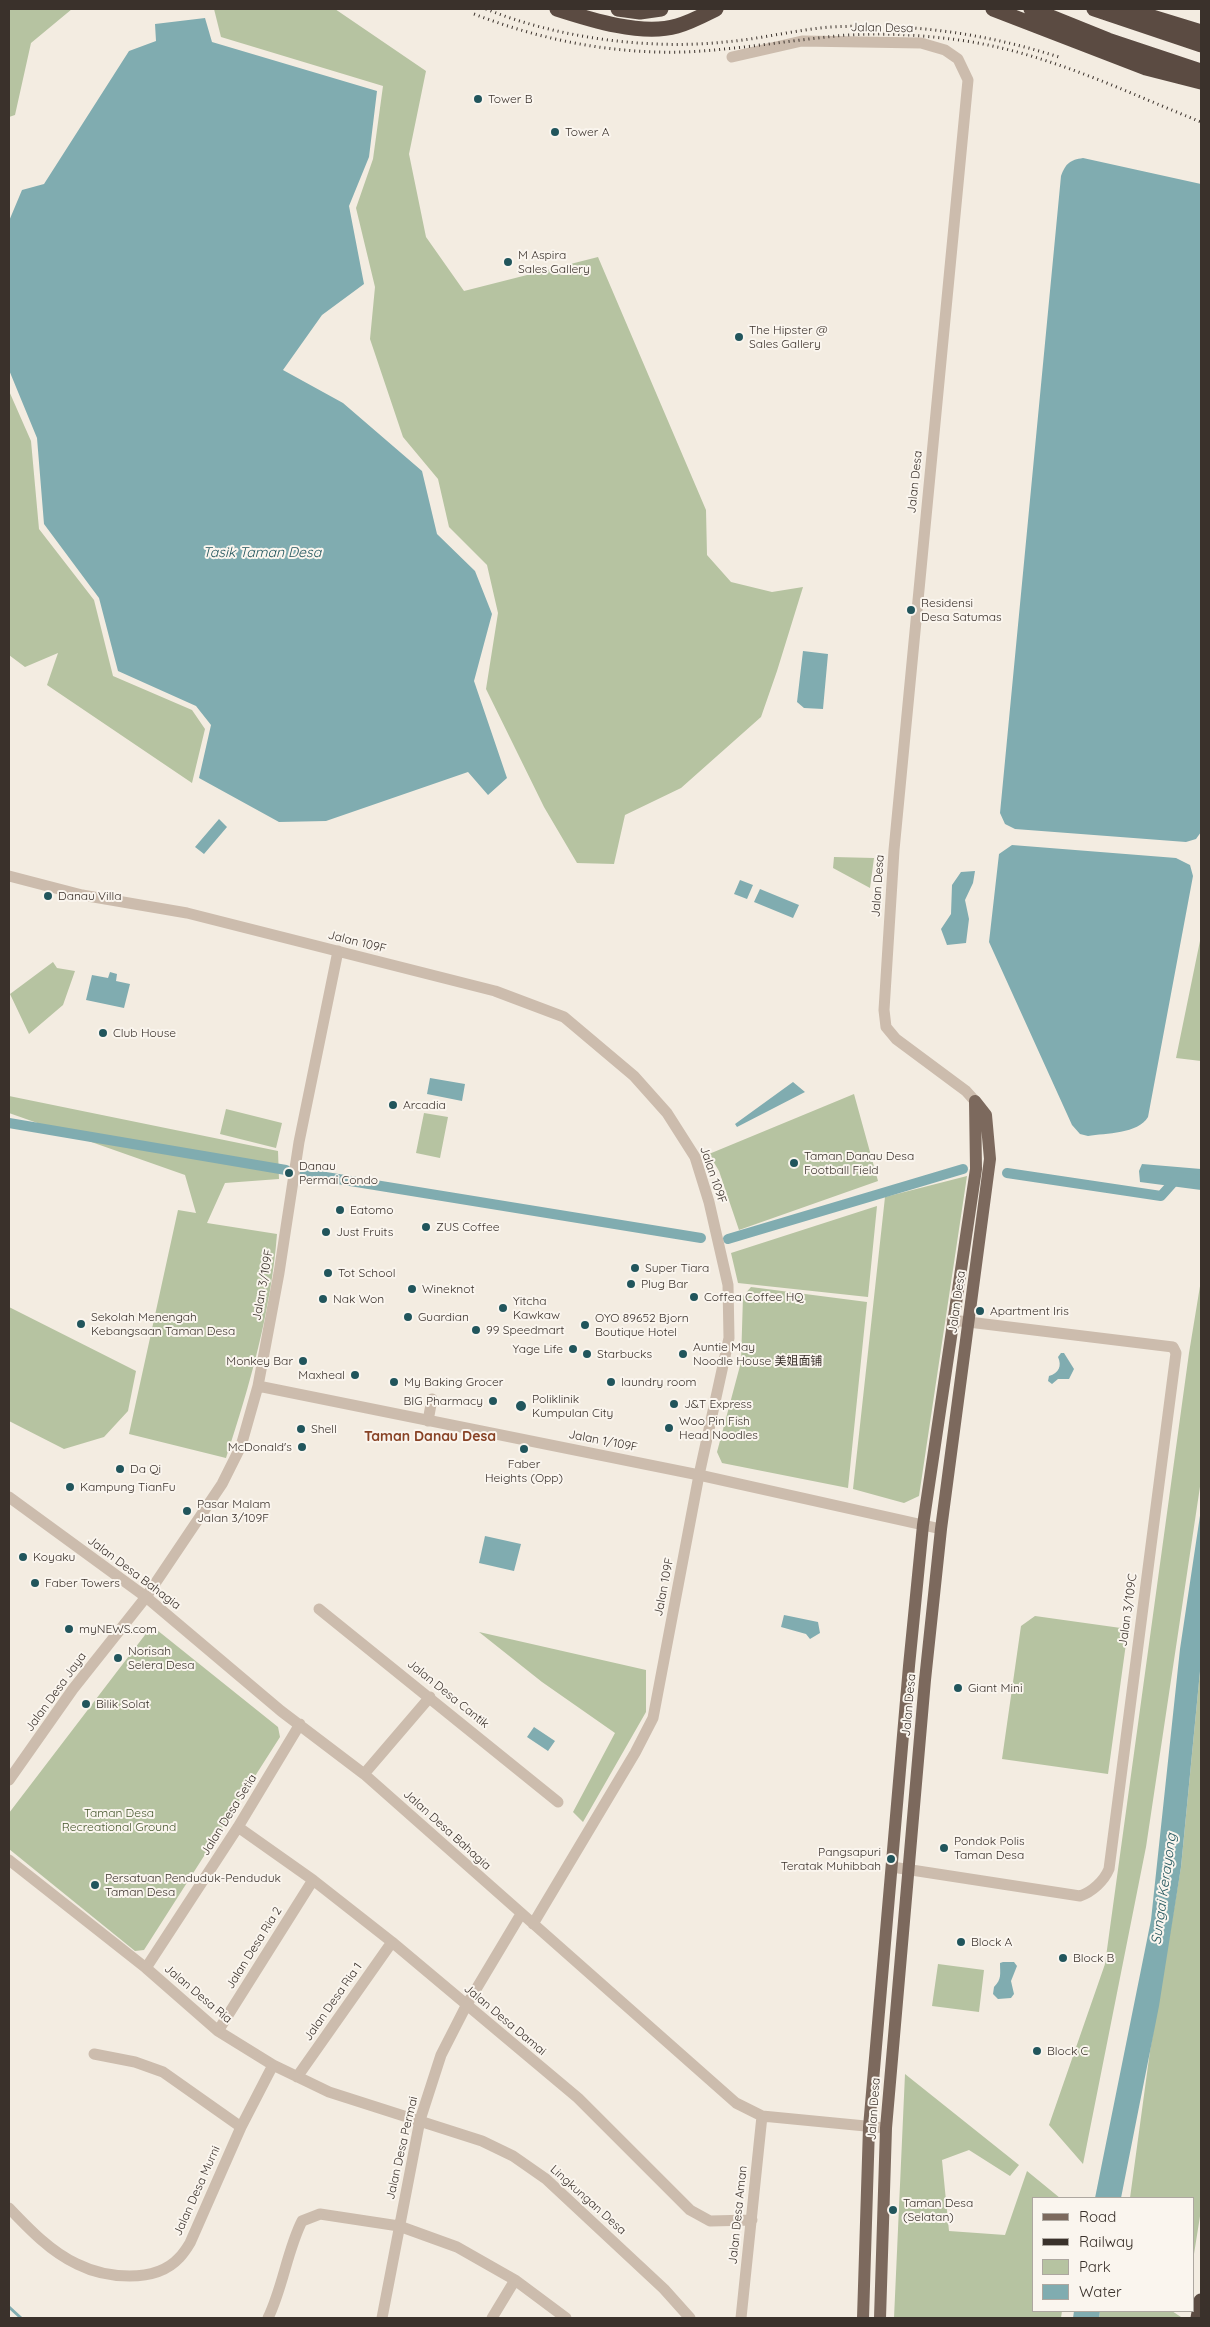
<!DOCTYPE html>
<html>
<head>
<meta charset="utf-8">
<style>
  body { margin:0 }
  #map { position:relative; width:1210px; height:2327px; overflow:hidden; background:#f3ece1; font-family:Quicksand,sans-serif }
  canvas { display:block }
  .frame { position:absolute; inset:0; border:10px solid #3a312b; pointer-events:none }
  .legend { position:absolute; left:1032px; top:2197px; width:162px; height:115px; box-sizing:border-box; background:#faf5ee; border:1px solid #ada7a0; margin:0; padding:6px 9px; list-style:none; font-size:15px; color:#3a312b }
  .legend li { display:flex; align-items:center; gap:10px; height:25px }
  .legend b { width:25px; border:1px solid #ada7a0 }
</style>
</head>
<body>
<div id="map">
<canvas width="1210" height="2327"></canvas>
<div class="frame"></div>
<ul class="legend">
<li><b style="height:6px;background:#7c695d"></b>Road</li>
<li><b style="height:6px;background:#3a312b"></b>Railway</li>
<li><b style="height:14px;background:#b6c3a1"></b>Park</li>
<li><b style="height:14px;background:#80acb0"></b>Water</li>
</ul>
</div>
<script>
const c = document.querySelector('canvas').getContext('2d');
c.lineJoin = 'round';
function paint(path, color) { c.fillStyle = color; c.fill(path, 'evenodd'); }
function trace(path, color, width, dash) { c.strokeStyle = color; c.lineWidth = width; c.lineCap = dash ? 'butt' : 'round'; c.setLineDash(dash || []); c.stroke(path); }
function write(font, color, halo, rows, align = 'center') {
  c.font = font + ' Quicksand,"Noto Sans SC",sans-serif'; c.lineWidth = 4; c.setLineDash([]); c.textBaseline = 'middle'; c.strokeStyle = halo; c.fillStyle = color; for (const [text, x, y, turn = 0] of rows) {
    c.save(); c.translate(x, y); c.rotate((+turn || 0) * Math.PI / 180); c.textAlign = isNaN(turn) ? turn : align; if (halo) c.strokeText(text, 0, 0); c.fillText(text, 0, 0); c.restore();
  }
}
paint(new Path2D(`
  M9 9H72L31 43 15 115 9 117Z
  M214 9H335L426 71 409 154 426 237 464 291 598 257 706 510 707 555 731 582 772 592 803 587 777 671 761 717 681 788 625 815 614 864 577 863 544 807 486 689 498 613 487 565 449 527 438 479 403 437 370 339 375 287 356 208 373 159 383 86 221 37Z
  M9 391 31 441 39 529 94 600 113 676 192 710 205 729 192 783 47 685 58 653 25 667 9 655Z
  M834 857 874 858 870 888 833 868Z
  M1201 936V1061L1176 1058Z
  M53 962 57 968 75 971 63 1005 29 1034 10 994Z
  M854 1094 878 1181 739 1230 719 1171 709 1154Z
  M9 1096 278 1151 279 1179 225 1183 207 1223 277 1234C271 1311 250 1385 226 1458L129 1434 178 1210 196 1213 185 1175 9 1113Z
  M226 1109 282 1123 276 1148 220 1134Z
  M424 1113 448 1117 440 1158 416 1153Z
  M967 1176 919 1496 904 1503 853 1489 885 1197Z
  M877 1206 868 1297 738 1283 731 1253Z
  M1201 1280V1480L1146 1847 1083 2164 1049 2125 1105 1964 1189 1353Z
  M751 1287 867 1302 848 1488 722 1463 717 1452 741 1362 743 1296Z
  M9 1307 136 1371 128 1411 104 1437 64 1449 9 1421Z
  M1035 1616 1128 1629 1108 1774 1002 1759 1021 1626Z
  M157 1630 278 1727 280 1737 144 1950 135 1951 9 1849V1813L148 1631Z
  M479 1632 646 1670V1712L583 1822 573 1812 615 1733 542 1682Z
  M1201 1661V2210L1194 2254V2198H1130L1150 2051 1181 1867Z
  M938 1964 984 1970 979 2012 932 2006Z
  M905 2074 1019 2165 1010 2176 969 2150 942 2160 949 2231 1005 2235 1027 2171 1060 2198H1034V2311H1062L1061 2318H894Z
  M1100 2311H1172L1181 2317V2318H1099Z`), '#b6c3a1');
paint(new Path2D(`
  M205 18 212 42 377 91 369 157 349 206 364 284 322 315 283 370 343 403 422 471 437 534 475 571 492 614 474 681 507 778 488 795 468 772 326 821 279 822 199 778 211 725 196 706 118 671 99 598 44 524 37 438 9 370V221L22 190 44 184 129 51 156 41 155 24Z
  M1083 158 1201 184V832L1196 839 1186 842 1015 829 1005 824 1000 813 1061 176C1066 163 1070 160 1083 158Z
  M803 651 828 654 823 709 804 708 797 702Z
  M219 819 227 827 204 854 195 847Z
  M1012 845 1176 858 1190 865 1193 876 1148 1117C1138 1134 1106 1133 1088 1136L1080 1134 1072 1125 989 942 999 854Z
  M975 871 973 883 965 900 969 919 966 943 947 945 941 929 951 914 952 885 961 872Z
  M740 880 753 885 747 899 734 894Z
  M760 889 799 905 793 918 754 902Z
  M110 972 117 974 116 981 130 984 124 1008 86 1000 92 975 108 978Z
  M430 1078 465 1084 462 1101 427 1094Z
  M793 1082 805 1092 737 1127 735 1124Z
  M1142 1164 1201 1169V1190L1140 1182 1139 1171Z
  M1061 1353H1064L1074 1369 1069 1379H1058L1052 1384 1048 1381 1049 1376C1059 1373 1062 1366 1058 1357Z
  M1201 1509V1661L1181 1867 1159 2006 1121 2198H1095L1151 1920 1180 1649Z
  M485 1536 521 1544 514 1571 479 1563Z
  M784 1615 818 1622 820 1633 810 1639 806 1634 781 1627Z
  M534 1727 555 1741 548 1751 527 1737Z
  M1003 1962H1014L1017 1966 1011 1981 1014 1994 1011 1998 998 1999 993 1994 994 1987C1002 1979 1000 1974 1000 1963Z
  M1074 2311H1100L1099 2318H1073Z`), '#80acb0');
trace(new Path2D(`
  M9 2307 21 2318`), '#80acb0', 3);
trace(new Path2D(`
  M9 1123 286 1170
  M301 1173 701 1238
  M1007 1173 1161 1196 1178 1177 1201 1180
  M728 1239 963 1169`), '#80acb0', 10);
trace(new Path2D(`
  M732 57 802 41 921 43 945 50 958 59 968 80 894 850 884 1010 886 1027 896 1039 966 1091 975 1101
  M9 876 82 895 187 913 495 991 564 1017 634 1076 667 1113 695 1157 709 1202 728 1285 729 1338 699 1475 653 1718 635 1753 533 1924
  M258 1386 699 1475 941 1529
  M428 1421 432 1399
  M9 1497 146 1597 281 1711 364 1774 736 2103 762 2116 886 2128
  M319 1609 558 1802
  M364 1774 430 1697
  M9 1780 73 1689 146 1597 222 1484 241 1446 258 1386 279 1273 299 1142 338 951
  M238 1827 313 1880 392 1942 578 2098 690 2210 710 2221 752 2220
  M9 1860 146 1968 218 2031 273 2065 329 2092 482 2141 513 2156 546 2179 664 2289 690 2318
  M892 1867 1080 1896C1092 1892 1104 1881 1109 1869L1176 1353 1173 1347 952 1320
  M146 1968 238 1827 300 1724
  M218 2031 313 1880
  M94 2054 135 2062 163 2072 241 2127
  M297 2077 392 1942
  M9 2208C29 2229 51 2252 77 2264 105 2278 155 2284 179 2258 183 2254 187 2248 190 2243L241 2127 273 2065
  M268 2318C283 2287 287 2251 302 2221L320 2214 399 2226 457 2247 515 2280 566 2318
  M382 2318 420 2120 441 2055 466 2006 521 1914
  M492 2318 515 2280
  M741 2318 762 2116`), '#ccbcad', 11);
trace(new Path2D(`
  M863 2318 869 2127 909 1666 923 1525 976 1169 975 1101
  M880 2318 886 2128 925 1680 941 1529 990 1159 986 1115 975 1101`), '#7c695d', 12);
trace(new Path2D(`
  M557 9C591 20 642 36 677 26 691 22 704 15 716 9
  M618 9 640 12 661 9
  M993 9 1146 68 1201 82
  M1031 9 1108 40 1201 71
  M1094 9 1201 45
  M1126 9 1201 32
  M1198 2318 1201 2301`), '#5b4b42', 15);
trace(new Path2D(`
  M486 9C557 38 649 50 725 42 760 39 795 30 830 27 911 23 985 33 1062 58
  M474 14C541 40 612 54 684 52 732 50 779 42 827 37 867 32 911 34 951 39 1039 49 1121 90 1201 122`), '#3a312b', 3, [1, 4]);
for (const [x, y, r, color] of [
  [478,99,5,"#21555c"],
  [555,132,5,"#21555c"],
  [508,262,5,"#21555c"],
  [739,337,5,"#21555c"],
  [911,610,5,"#21555c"],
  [48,896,5,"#21555c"],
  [103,1033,5,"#21555c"],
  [393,1105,5,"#21555c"],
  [794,1163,5,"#21555c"],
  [289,1173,5,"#21555c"],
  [340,1210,5,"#21555c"],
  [426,1227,5,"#21555c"],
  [326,1232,5,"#21555c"],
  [635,1268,5,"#21555c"],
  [328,1273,5,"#21555c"],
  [631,1284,5,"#21555c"],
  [412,1289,5,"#21555c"],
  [694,1297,5,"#21555c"],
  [323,1299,5,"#21555c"],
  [503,1308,5,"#21555c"],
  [980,1311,5,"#21555c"],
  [408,1317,5,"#21555c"],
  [81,1324,5,"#21555c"],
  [585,1325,5,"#21555c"],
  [476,1330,5,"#21555c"],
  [573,1349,5,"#21555c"],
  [587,1354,5,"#21555c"],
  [683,1354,5,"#21555c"],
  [303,1361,5,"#21555c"],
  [355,1375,5,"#21555c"],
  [394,1382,5,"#21555c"],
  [611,1382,5,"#21555c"],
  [493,1401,5,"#21555c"],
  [674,1404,5,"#21555c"],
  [521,1406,6,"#21555c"],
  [669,1428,5,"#21555c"],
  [301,1429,5,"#21555c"],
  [302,1447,5,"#21555c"],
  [524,1449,5,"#21555c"],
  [120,1469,5,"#21555c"],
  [70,1487,5,"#21555c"],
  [187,1511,5,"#21555c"],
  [23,1557,5,"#21555c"],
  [35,1583,5,"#21555c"],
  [69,1629,5,"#21555c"],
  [118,1658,5,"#21555c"],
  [958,1688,5,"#21555c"],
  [86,1704,5,"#21555c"],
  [944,1848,5,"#21555c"],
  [891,1859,5,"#21555c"],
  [95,1885,5,"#21555c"],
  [961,1942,5,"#21555c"],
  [1063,1958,5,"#21555c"],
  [1037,2051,5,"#21555c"],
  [893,2210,5,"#21555c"]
]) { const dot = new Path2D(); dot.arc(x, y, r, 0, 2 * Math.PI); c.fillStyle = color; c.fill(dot); trace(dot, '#faf5ee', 2); }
write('12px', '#3a312b', '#faf5ee', [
  ["Jalan Desa",882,28,1],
  ["Jalan Desa",915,482,-84],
  ["Jalan Desa",878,886,-86],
  ["Jalan 109F",357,942,14],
  ["Jalan 109F",713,1175,71],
  ["Jalan 3/109F",263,1285,-80],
  ["Jalan Desa",957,1302,-82],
  ["Jalan 1/109F",603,1441,11],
  ["Jalan Desa Bahagia",134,1573,37],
  ["Jalan 109F",664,1587,-79],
  ["Jalan 3/109C",1128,1610,-82],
  ["Jalan Desa Jaya",56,1692,-54],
  ["Jalan Desa Cantik",448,1694,39],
  ["Jalan Desa",909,1705,-85],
  ["Jalan Desa Setia",229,1815,-58],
  ["Jalan Desa Bahagia",447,1830,42],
  ["Jalan Desa Ria 2",254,1948,-58],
  ["Jalan Desa Ria",198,1994,40],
  ["Jalan Desa Ria 1",333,2002,-55],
  ["Jalan Desa Damai",505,2020,40],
  ["Jalan Desa",874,2109,-86],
  ["Jalan Desa Permai",402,2148,-77],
  ["Jalan Desa Murni",197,2191,-66],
  ["Lingkungan Desa",588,2200,42],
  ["Jalan Desa Aman",738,2215,-84]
]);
write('12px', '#3a312b', '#faf5ee', [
  ["Tower B",488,99],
  ["Tower A",565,132],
  ["M Aspira",518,255],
  ["Sales Gallery",518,269],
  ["The Hipster @",749,330],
  ["Sales Gallery",749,344],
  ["Residensi",921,603],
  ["Desa Satumas",921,617],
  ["Danau Villa",58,896],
  ["Club House",113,1033],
  ["Arcadia",403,1105],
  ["Taman Danau Desa",804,1156],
  ["Football Field",804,1170],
  ["Danau",299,1166],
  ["Permai Condo",299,1180],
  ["Eatomo",350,1210],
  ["ZUS Coffee",436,1227],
  ["Just Fruits",336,1232],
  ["Super Tiara",645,1268],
  ["Tot School",338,1273],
  ["Plug Bar",641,1284],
  ["Wineknot",422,1289],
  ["Coffea Coffee HQ",704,1297],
  ["Nak Won",333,1299],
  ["Yitcha",513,1301],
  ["Kawkaw",513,1315],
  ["Apartment Iris",990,1311],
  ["Sekolah Menengah",91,1317],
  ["Kebangsaan Taman Desa",91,1331],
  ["Guardian",418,1317],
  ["OYO 89652 Bjorn",595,1318],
  ["Boutique Hotel",595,1332],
  ["99 Speedmart",486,1330],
  ["Auntie May",693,1347],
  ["Noodle House 美姐面铺",693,1361],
  ["Yage Life",563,1349,"right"],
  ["Starbucks",597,1354],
  ["Monkey Bar",293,1361,"right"],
  ["Maxheal",345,1375,"right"],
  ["My Baking Grocer",404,1382],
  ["laundry room",621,1382],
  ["Poliklinik",532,1399],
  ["Kumpulan City",532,1413],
  ["BIG Pharmacy",483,1401,"right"],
  ["J&T Express",684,1404],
  ["Woo Pin Fish",679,1421],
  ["Head Noodles",679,1435],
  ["Shell",311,1429],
  ["McDonald's",292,1447,"right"],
  ["Faber",524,1464,"center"],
  ["Heights (Opp)",524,1478,"center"],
  ["Da Qi",130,1469],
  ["Kampung TianFu",80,1487],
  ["Pasar Malam",197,1504],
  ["Jalan 3/109F",197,1518],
  ["Koyaku",33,1557],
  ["Faber Towers",45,1583],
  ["myNEWS.com",79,1629],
  ["Norisah",128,1651],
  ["Selera Desa",128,1665],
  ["Giant Mini",968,1688],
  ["Bilik Solat",96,1704],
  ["Pondok Polis",954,1841],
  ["Taman Desa",954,1855],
  ["Pangsapuri",881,1852,"right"],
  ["Teratak Muhibbah",881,1866,"right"],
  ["Persatuan Penduduk-Penduduk",105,1878],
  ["Taman Desa",105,1892],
  ["Block A",971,1942],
  ["Block B",1073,1958],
  ["Block C",1047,2051],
  ["Taman Desa",903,2203],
  ["(Selatan)",903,2217]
], 'left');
write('12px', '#47582f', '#faf5ee', [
  ["Taman Desa",119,1813],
  ["Recreational Ground",119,1827]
]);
write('italic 14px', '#21555c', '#faf5ee', [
  ["Tasik Taman Desa",262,553],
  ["Sungai Kerayong",1164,1889,-82]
]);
write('bold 14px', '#884225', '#faf5ee', [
  ["Taman Danau Desa",430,1437]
]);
</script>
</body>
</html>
